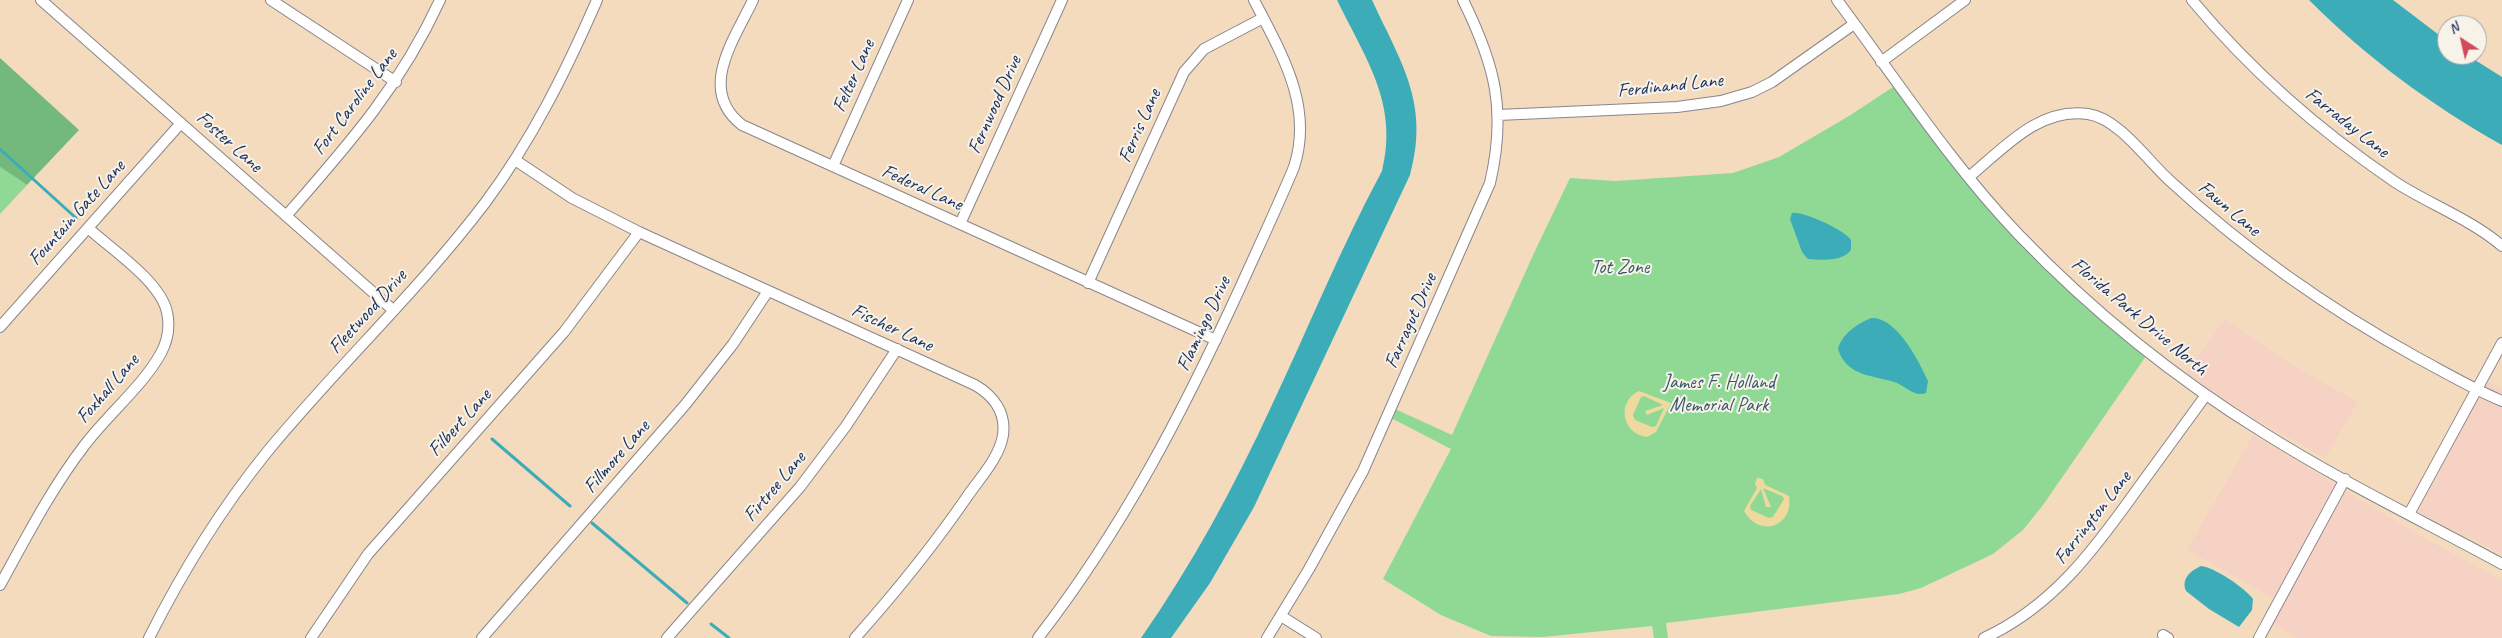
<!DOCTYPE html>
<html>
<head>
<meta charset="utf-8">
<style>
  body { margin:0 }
  #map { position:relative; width:2502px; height:638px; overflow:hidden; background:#f4dbbe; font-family:Caveat,sans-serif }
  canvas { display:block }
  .north { position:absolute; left:2437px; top:15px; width:50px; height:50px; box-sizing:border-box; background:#f7f3e8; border:1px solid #9fa5b1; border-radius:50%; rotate:325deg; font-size:14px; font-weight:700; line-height:20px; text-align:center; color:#1b2f5e }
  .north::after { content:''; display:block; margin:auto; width:18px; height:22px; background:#d1495b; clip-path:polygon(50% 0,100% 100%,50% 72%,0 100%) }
</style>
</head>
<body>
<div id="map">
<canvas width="2502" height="638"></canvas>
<div class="north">N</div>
</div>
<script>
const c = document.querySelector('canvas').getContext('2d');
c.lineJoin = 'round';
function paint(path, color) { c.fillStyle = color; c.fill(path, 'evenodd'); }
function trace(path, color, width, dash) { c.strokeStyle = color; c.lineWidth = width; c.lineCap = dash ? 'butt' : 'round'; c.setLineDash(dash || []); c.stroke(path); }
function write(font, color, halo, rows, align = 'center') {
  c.font = font + ' Caveat,sans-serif'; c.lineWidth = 4; c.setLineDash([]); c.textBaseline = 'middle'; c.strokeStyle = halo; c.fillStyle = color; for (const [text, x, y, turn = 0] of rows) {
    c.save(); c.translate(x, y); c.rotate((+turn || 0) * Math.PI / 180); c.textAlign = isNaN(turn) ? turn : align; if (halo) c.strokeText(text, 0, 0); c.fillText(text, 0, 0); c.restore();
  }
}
paint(new Path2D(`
  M2225 319 2291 364 2358 402 2325 458 2250 416 2186 373Z
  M2487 381 2502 389V554L2418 512Z
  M2253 435 2417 534 2502 580V638H2297L2262 618 2273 598 2187 550Z`), '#f6d2c4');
paint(new Path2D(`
  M1893 87 2016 235 2082 303 2146 356 2043 505 2023 530 1993 554 1921 588 1899 594 1666 623 1668 638H1654L1652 626 1543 637 1491 636 1441 615 1383 579 1451 449 1391 418 1395 409 1452 435 1534 253 1570 178 1616 181 1733 173 1779 157 1849 116Z
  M0 167 27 185 0 214Z`), '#8fd995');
paint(new Path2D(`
  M0 58 79 130 27 185 0 167Z`), '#73b97e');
paint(new Path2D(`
  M1639 391 1671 403 1656 432 1647 437C1622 434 1616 402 1639 391ZM1644 396 1663 405 1645 411 1647 415 1664 408 1656 426 1652 427 1635 420 1633 415 1641 397Z
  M1757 478 1763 479 1765 485 1789 496C1794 526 1760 539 1744 511L1757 488 1755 484ZM1763 488 1782 496 1784 499 1773 517 1769 518 1751 510 1750 506 1761 489 1766 507H1771Z`), '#eeda9e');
paint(new Path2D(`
  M1337 0H1372C1401 63 1430 103 1410 175L1254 507 1210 583 1171 638H1141C1192 565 1234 487 1271 407 1308 329 1341 247 1382 171 1399 103 1365 58 1337 0Z
  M2309 0H2393L2447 41V55H2467L2502 77V145C2431 105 2367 58 2309 0Z
  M1792 213C1803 211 1846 231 1851 240V250C1842 262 1821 260 1808 259L1802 252 1790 219Z
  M1871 318C1896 316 1919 361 1928 381L1926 393C1914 397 1908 388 1897 383 1876 375 1847 378 1838 349 1842 334 1857 324 1871 318Z
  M2201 566C2214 567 2245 588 2253 599L2252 610 2239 627 2209 609 2186 591C2181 579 2190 571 2201 566Z`), '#3cacb9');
trace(new Path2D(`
  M0 149 76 218
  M492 439 570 506
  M592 523 687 603
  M711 624 729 638`), '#3cacb9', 3);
const minor = new Path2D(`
  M41 0 393 310
  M271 0 396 82
  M753 0C734 40 697 90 742 125L1216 340
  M1837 0C1896 79 1951 164 2019 235 2092 311 2175 378 2264 433 2340 481 2423 521 2502 564
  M2192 0C2250 70 2320 131 2395 182 2429 204 2472 220 2502 246
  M1881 62 1965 0
  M1498 115 1677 107 1721 101 1752 92 1772 82 1854 24
  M515 160 572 198 639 232 975 385C994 396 1006 413 1003 435 1000 456 981 477 969 494 934 545 896 592 855 638
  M833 166 908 0
  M1969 177C2004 148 2039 107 2088 114 2118 118 2147 160 2169 180 2245 250 2327 308 2418 358 2446 373 2473 389 2502 401
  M286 216C348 145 400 87 440 0
  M960 224 1062 0
  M1088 283 1184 72 1204 49 1263 18
  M0 327 181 123
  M2409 514 2502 343
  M0 585C26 538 51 489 84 446 107 415 143 386 161 353 168 340 170 326 167 312 160 281 111 249 88 228
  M1281 616 1316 638
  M2163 635 2168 638
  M149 638C182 572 221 509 267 452 337 367 418 291 485 203 532 140 566 71 597 0
  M311 638 368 554 564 332 639 232
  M482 638 685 405 733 344 768 291
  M667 638 800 487 846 426 897 349
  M1038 638C1123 528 1182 414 1240 288 1258 248 1277 208 1294 167 1314 106 1281 53 1254 0
  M1267 638 1309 569 1363 471 1490 183C1507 110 1495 65 1463 0
  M1984 638C2052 607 2094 550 2136 491 2159 459 2183 427 2206 395
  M2259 638 2345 479`);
trace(minor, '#88858e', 12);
trace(minor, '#fff', 10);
write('20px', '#1b2f5e', '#f7f3e8', [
  ["Felter Lane",854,76,-66],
  ["Ferdinand Lane",1670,86,-6],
  ["Fort Caroline Lane",355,102,-53],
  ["Fernwood Drive",995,105,-66],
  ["Farraday Lane",2347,123,38],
  ["Ferris Lane",1140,126,-66],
  ["Foster Lane",229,142,42],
  ["Federal Lane",922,188,24],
  ["Fawn Lane",2229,209,40],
  ["Fountain Gate Lane",77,213,-48],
  ["Fleetwood Drive",368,312,-48],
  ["Florida Park Drive North",2139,317,40],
  ["Farragut Drive",1411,321,-66],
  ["Flamingo Drive",1204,324,-65],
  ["Fischer Lane",892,328,25],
  ["Foxhall Lane",108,389,-49],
  ["Filbert Lane",460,423,-48],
  ["Fillmore Lane",617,457,-49],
  ["Firtree Lane",775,487,-50],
  ["Farrington Lane",2093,518,-52]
]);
write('20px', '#385a6c', '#f7f3e8', [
  ["Tot Zone",1620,268],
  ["James F. Holland",1719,383],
  ["Memorial Park",1719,406]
]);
</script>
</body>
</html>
